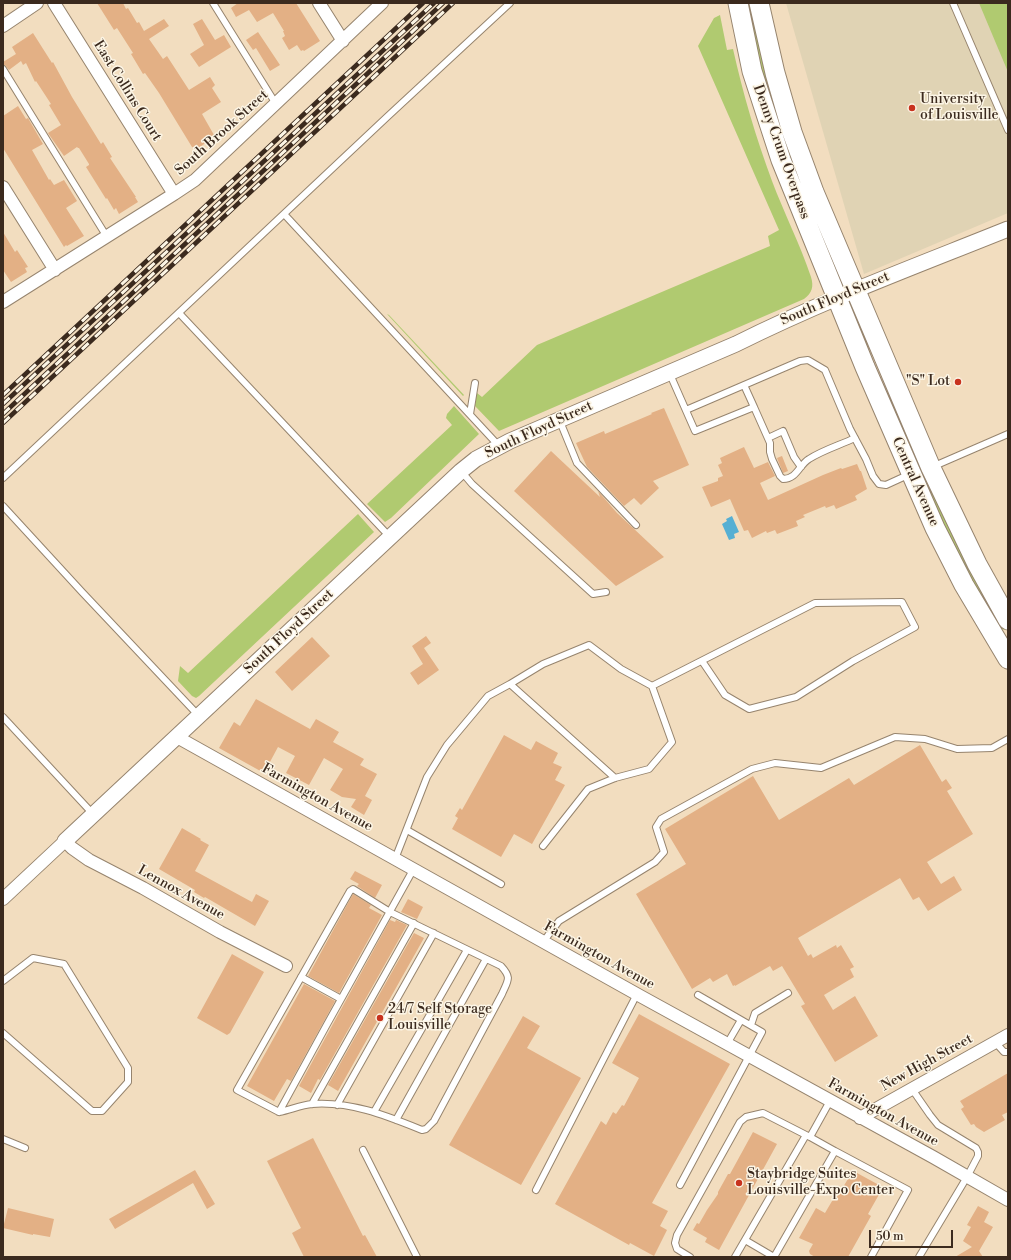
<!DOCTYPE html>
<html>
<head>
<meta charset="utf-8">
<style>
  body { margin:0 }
  #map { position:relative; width:1011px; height:1260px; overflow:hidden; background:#f2ddbf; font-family:"Libre Bodoni",serif }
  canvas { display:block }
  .frame { position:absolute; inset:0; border:4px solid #3b2a1e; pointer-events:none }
  .scale { position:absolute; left:869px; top:1230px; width:84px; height:18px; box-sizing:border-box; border:2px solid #3b2a1e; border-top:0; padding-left:5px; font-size:12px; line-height:14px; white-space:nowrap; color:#3b2a1e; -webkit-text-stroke:3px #fcf5e5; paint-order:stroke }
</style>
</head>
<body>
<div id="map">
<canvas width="1011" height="1260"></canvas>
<div class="frame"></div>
<div class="scale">50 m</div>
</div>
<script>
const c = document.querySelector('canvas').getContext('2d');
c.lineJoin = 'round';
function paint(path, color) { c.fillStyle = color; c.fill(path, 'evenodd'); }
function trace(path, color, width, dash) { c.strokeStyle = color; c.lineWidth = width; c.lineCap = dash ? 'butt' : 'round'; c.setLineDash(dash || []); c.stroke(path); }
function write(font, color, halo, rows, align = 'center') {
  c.font = font + ' "Libre Bodoni",serif'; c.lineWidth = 3; c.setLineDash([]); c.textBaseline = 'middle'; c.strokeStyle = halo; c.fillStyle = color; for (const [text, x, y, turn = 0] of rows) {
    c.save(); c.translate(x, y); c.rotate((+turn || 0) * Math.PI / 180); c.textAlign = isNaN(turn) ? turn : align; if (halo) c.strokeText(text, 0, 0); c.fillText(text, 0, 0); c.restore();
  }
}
paint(new Path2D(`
  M786 3H1008V213L864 274Z`), '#e0d3b4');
paint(new Path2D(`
  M744 3H751L778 113 772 115Z
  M979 3H1008V72Z
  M720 15 727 50 733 49C743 94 756 138 772 181 784 213 800 244 811 277 814 287 812 293 804 299L499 431 475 406 476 394 477 393 482 397 537 345 770 246 768 236 779 230 698 46 714 18Z
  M387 314 389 315 464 395 463 396Z
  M454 406 479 434 391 518 385 522 367 504 452 425 446 418 447 414Z
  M898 425 918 456 981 588 1004 629 1003 630 955 554Z
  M358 514 374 532 199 696 196 698 192 696 178 681 180 666 188 673Z`), '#b0ca70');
paint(new Path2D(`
  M732 516 739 532 734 534 735 538 729 540 722 524 727 521 726 519Z`), '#56afd3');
paint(new Path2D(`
  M97 3H123L126 9 128 8 137 23 139 22 144 31 164 19 169 26 149 39 163 59 167 56 189 90 210 77 215 85 212 88 221 102 202 114 214 135 210 137 211 139 197 149 192 147 159 93 145 73 143 74 131 54 133 53 117 28 114 30Z
  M238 3H296L320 41 304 51 303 50 301 51 297 45 289 50 282 38 285 36 283 31H284L273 13 257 22 249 10 236 17 231 8Z
  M202 19 215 40 224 35 231 47 199 67 190 54 204 45 193 24Z
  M258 32 280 65 270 71 256 48 253 50 246 40Z
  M33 33 52 63 53 62 72 97 101 144 103 142 112 157 110 158 136 197H135L138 202 119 214 116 208 114 210 107 198 106 199 86 167 89 165V164L79 148H78L77 147 64 156 50 136 48 133 61 125 49 105 51 104 36 81 35 82 26 63 23 65 21 61 9 70 5 65H3V62L16 54 12 47Z
  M18 106 26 119 28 118 43 144 32 150 49 180 50 179 54 185 64 180 77 201 66 208 84 236 67 246 66 245 64 247 3 148V116Z
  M3 232 15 252 17 250 28 267 25 268 27 272 11 282 3 270Z
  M664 408 689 465 653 481 659 488 641 505 634 498 624 506 587 467 576 443 604 431 605 434 652 414 651 413Z
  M744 447 754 468 768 462 775 476 760 483 768 500 823 475 841 468 842 469 857 464 860 471H861L867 489 855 496 857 500 836 509 834 505 826 508 825 506 803 515 805 517 796 521 798 526 777 534 775 530 767 533 766 531 752 538 748 530 744 531 730 499 711 507 702 487 718 481V478L723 476 718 465 722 463 720 458Z
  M551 451 600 497 598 491 617 513 664 557 616 586 514 491Z
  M782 456 788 471 783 473 777 458Z
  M426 636 431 643 424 648 439 670 418 685 410 673 423 664 412 646Z
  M312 637 330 656 292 691 275 672Z
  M256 699 310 729 316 719 339 732 333 742 364 759 360 765 377 774 365 796 372 800 364 815 351 807 356 799 342 797 330 790 343 769 324 758 309 785 286 773 295 756 278 747 264 773 219 748 234 722 240 726Z
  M504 735 531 750 536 741 558 753 553 763 562 767 555 780 565 785 532 844 514 834 501 857 452 829 458 818 455 816 460 808 462 810Z
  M920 745 942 782 946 779 952 788 947 791 973 834 927 862 941 884 954 876 962 890 928 911 919 897 913 900 900 878 798 938 808 956 811 954 813 958 836 945 837 948 841 945 854 967 850 969 854 977 824 995 833 1010 855 996 878 1036 835 1062 801 1006 805 1004 782 966 773 971 770 966 735 986V985L733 986 727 974 713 982 710 978 692 989 636 894 686 864 665 829 753 776 779 820 849 778 854 785Z
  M182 828 201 839 200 840 209 845 195 871 252 902 256 894 269 901 255 926 205 897 204 898 194 892 195 890 159 869Z
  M355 871 382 885 375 898 357 886 359 884 350 879Z
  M353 894 371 905 369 908 382 915 339 993 308 976Z
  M408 899 423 907 417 919 401 912Z
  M390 920 395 922 396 920 407 925 320 1080 318 1079 311 1093 299 1086Z
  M414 933 424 938 338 1091 328 1085Z
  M232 954 264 972 230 1033 227 1035 197 1018Z
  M304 984 335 1001 291 1081 287 1079 274 1101 247 1086Z
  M639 1014 730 1064 652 1203 668 1211 660 1226 667 1230 654 1256 630 1243 629 1245 555 1204 601 1121 606 1125 613 1112 616 1114 622 1105 624 1106 639 1078 612 1063Z
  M523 1016 540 1026 527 1048 581 1078 521 1185 449 1145Z
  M1008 1073V1112L1002 1115 1005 1120 984 1132 976 1127 974 1124 971 1125 961 1109 964 1107 960 1101Z
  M753 1132 777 1144 719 1250 705 1242 707 1238 693 1230 697 1223 699 1224 707 1210 718 1194V1192L728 1174H730Z
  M313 1138 363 1236 365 1235 377 1257H304L292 1233 301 1228 267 1161Z
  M195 1170 215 1204 207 1209 193 1183 115 1229 109 1219Z
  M857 1173 879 1185 878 1189 881 1191 868 1214 871 1216 848 1257H815L810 1254 809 1251 813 1244 799 1238 816 1208 825 1213 835 1196 837 1197 851 1174 855 1176Z
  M978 1206 989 1212 984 1222 993 1227 979 1251 983 1257H955L972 1247 963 1241 971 1227 967 1225Z
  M8 1208 54 1219 50 1237 33 1234V1235L3 1228Z`), '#e3b085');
const service = new Path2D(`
  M213 3 276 104
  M953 3 1008 130
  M3 69 107 237
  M284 214 499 446
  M179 313 390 537
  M669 372 695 431 754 407 770 443V452L772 459 780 476 783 479C797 479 799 465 809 459 823 450 840 445 855 438
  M744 385 754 407
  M686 410 800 361 808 360 825 370 850 429 866 459 873 476 879 484 886 485 910 474
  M470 414 475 383
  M559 419 577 463 636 525
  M768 438 783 431 794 457 801 467
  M932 467 1008 434
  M461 471 472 484 593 594 606 592
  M3 478 387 117 510 3
  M3 506 82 592 199 716
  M510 684 543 664 589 645 621 669 652 686 815 603 902 602 915 627 853 661 796 697 749 709 725 695 702 661
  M3 717 93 814
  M407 830 501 884
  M543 846 588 789 615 778 649 769 672 742 652 686
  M395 859 427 777 447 745 488 696 510 684 615 778
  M543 942 559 921 655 862 664 852 656 827 661 819 752 769 775 763 821 768 895 737 925 739 957 749 992 748 1008 739
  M301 977 341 999
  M3 981 33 958 64 964 128 1068V1082L102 1111H92L3 1033
  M751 1025 755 1013 788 993
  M995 1042 1004 1052H1008
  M727 1044 741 1020
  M912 1089 930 1115 938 1125 976 1148 978 1152V1156L967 1177 919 1257
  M830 1101 810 1137 835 1151
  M312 1104 414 923
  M337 1105 434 933
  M279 1112C290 1110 301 1105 312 1104 351 1101 387 1116 422 1130L426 1129 434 1121 502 994C508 980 512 978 501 966L390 912 353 889 350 891 237 1090 279 1112C323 1031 368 950 413 870
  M374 1112 467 950
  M396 1120 486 959
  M3 1139 25 1148
  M363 1150 417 1257
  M680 1185 762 1032 698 995
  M536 1190 637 994
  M745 1240 774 1257 835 1151 908 1190 871 1257
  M690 1257 677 1249 675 1243 677 1235 740 1122 746 1117 763 1113 806 1135
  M735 1257 806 1135 810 1137`);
const minor = new Path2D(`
  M54 3 174 194
  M319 3 343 41
  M3 26 37 3
  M3 187 55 270
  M3 302 174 194 195 180 382 3
  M177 737 642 997 933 1157 1008 1200
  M3 899 65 841 72 848 89 860 143 888 220 932 286 966
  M860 1118 1008 1035`);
const tertiary = new Path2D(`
  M65 841 461 471 476 459 510 441 736 344C824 300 916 266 1008 229`);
const primary = new Path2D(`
  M738 3 752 71 781 160 865 367 935 528 964 585 1008 659
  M759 3 775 73 792 132 814 192 931 468 977 564 1008 620`);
trace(service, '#96846e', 8);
trace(minor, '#96846e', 14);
trace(tertiary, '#96846e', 17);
trace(primary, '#96846e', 21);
trace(service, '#fff', 6);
trace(minor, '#fff', 12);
trace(tertiary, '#fff', 15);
trace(primary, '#fff', 19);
const rail = new Path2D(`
  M3 395 423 3
  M3 404 434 3
  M3 414 443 3
  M3 423 453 3`);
trace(rail, '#3b2a1e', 4.5);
trace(rail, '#fcf5e5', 3, [9]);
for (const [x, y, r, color] of [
  [912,108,4,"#c8321e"],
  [958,382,4,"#c8321e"],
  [380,1018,4,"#c8321e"],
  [739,1183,4,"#c8321e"]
]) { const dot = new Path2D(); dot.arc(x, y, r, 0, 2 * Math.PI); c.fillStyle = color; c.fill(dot); trace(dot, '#fcf5e5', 1.5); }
write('14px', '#3b2a1e', '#fcf5e5', [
  ["East Collins Court",127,91,58],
  ["South Brook Street",222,133,-42],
  ["Denny Crum Overpass",781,152,70],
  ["South Floyd Street",835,299,-23],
  ["South Floyd Street",539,430,-25],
  ["Central Avenue",915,482,66],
  ["South Floyd Street",289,632,-43],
  ["Farmington Avenue",317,798,29],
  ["Lennox Avenue",181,893,29],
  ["Farmington Avenue",599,956,29],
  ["New High Street",927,1063,-29],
  ["Farmington Avenue",883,1113,29]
]);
write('14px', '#3b2a1e', '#fcf5e5', [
  ["University",920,100],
  ["of Louisville",920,116],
  ["\"S\" Lot",950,382,"right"],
  ["24/7 Self Storage",388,1010],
  ["Louisville",388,1026],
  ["Staybridge Suites",747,1175],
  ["Louisville-Expo Center",747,1191]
], 'left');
</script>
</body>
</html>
